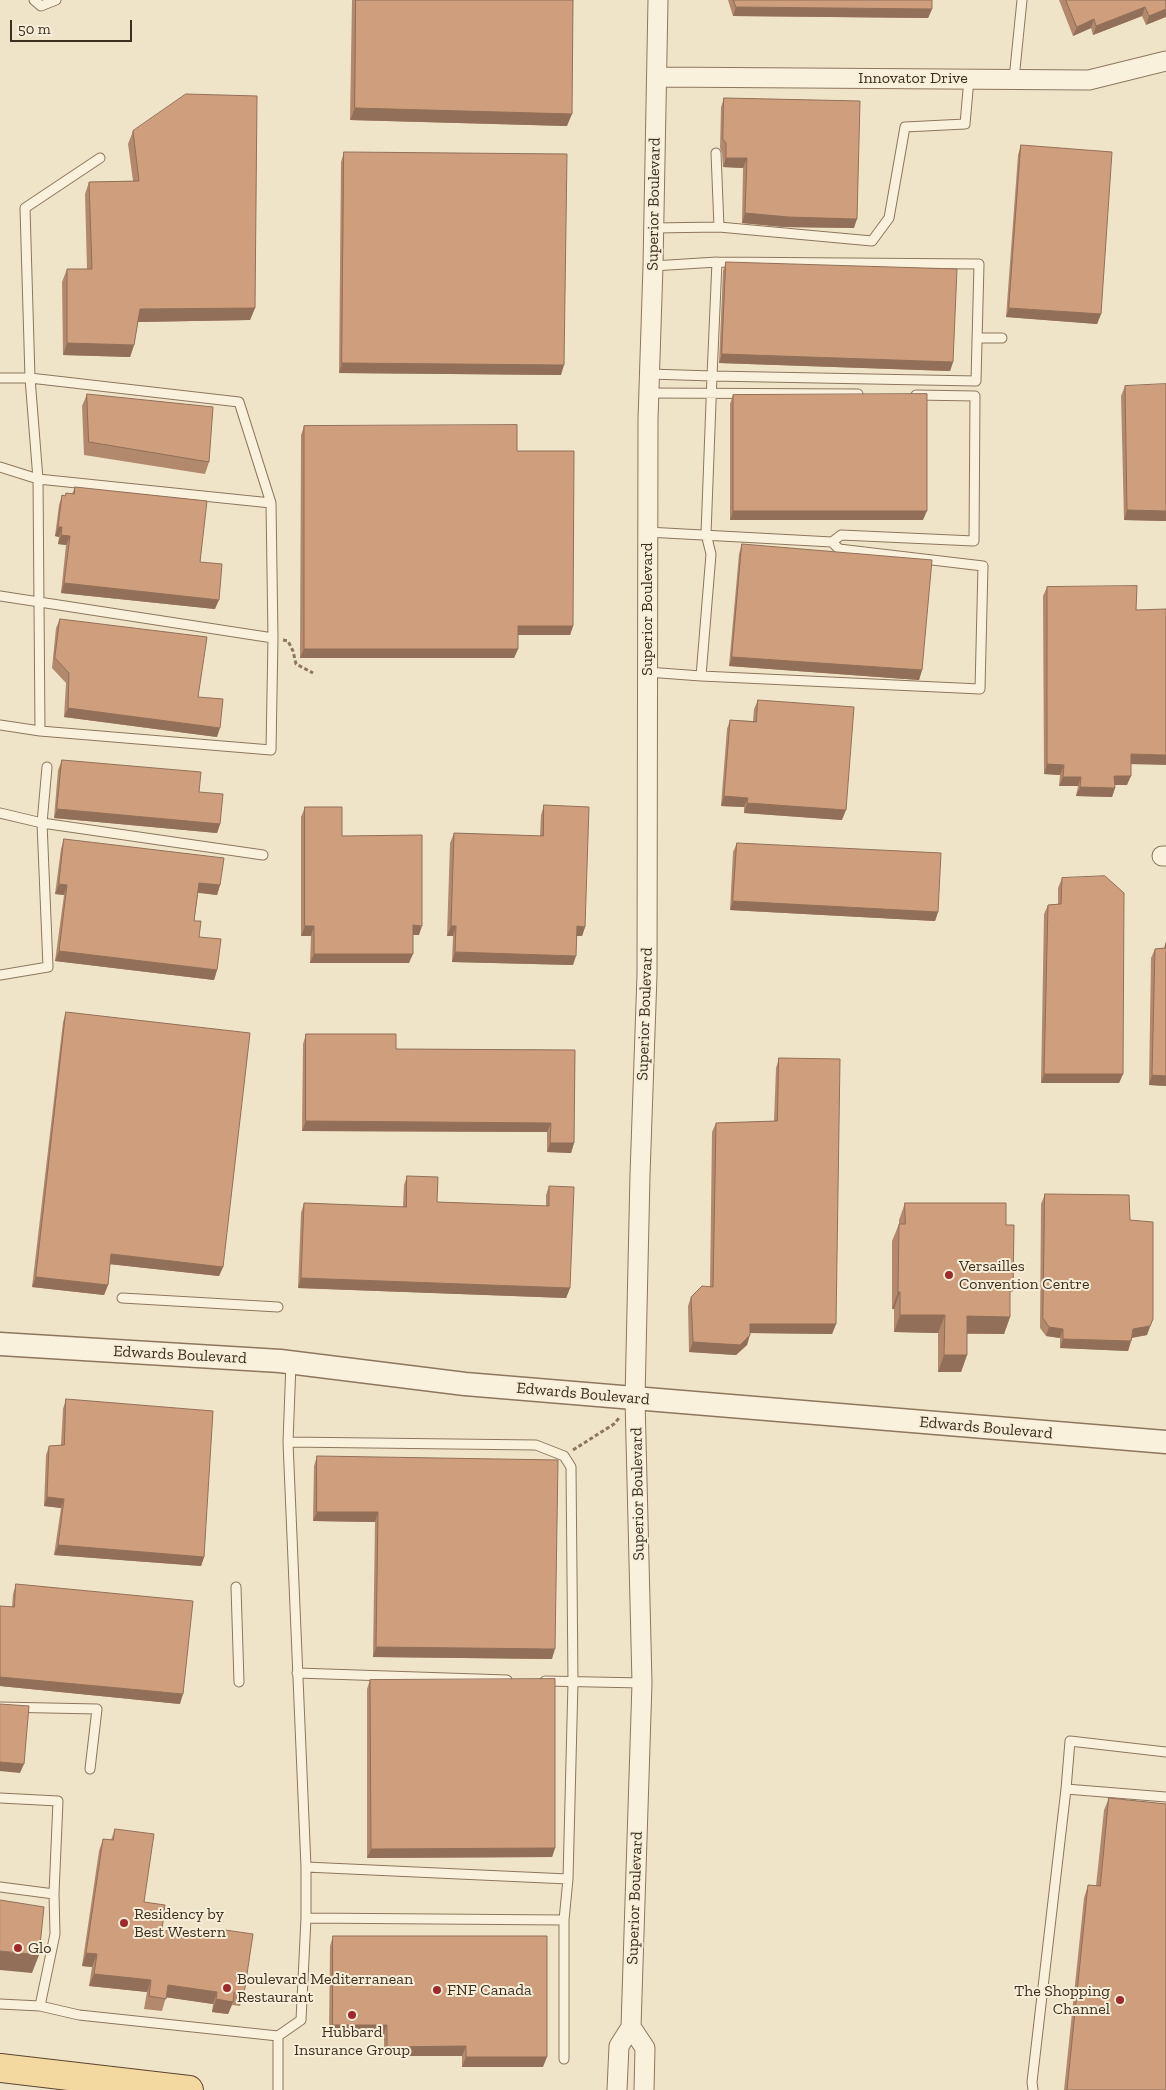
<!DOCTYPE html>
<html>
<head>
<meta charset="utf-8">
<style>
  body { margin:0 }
  #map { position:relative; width:1166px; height:2090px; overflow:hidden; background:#f0e4c8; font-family:"Zilla Slab",serif }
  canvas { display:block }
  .scale { position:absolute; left:10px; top:20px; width:122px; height:22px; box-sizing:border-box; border:2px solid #3d2e20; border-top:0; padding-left:6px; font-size:15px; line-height:18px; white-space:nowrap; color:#3d2e20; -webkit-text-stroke:4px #f7eed8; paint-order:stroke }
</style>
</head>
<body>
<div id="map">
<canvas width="1166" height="2090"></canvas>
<div class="scale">50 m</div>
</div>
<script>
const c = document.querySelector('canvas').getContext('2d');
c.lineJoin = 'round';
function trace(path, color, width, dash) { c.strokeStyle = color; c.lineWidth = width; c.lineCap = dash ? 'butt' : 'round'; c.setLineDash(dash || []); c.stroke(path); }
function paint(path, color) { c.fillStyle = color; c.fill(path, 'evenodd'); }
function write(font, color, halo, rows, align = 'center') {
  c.font = font + ' "Zilla Slab",serif'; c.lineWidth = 4; c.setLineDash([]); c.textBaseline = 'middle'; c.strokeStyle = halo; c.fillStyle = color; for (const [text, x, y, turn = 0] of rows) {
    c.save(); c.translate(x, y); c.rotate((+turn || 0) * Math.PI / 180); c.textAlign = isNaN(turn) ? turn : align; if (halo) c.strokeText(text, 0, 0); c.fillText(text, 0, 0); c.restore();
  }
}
const service = new Path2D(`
  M34 0 41 6 56 0
  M1014 79 1022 0
  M719 227 872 241 889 218 905 127 965 124 969 79
  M653 228 719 227 716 153
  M977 338H1002
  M650 374 712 376 717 262
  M0 378H30L239 402 271 503 273 638
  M648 393 858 394
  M0 467 38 479 271 503
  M647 532 832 542 841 535 974 541 975 396 916 395
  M0 596 273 638 271 750 40 731 0 725
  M647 672 701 676 711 554 706 534 712 376 976 381 979 264 717 262 653 266
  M701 676 980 689 983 566 839 549 832 542
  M40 731 38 479 30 378 25 208 100 158
  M47 767 42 823 263 855
  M0 813 42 823 48 967 0 975
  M122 1298 278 1307
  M288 1442 536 1445 564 1456 571 1467 573 1682 568 1879 306 1867
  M236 1587 239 1682
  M297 1673 507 1680
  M545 1681 642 1683
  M0 1707 97 1709 90 1769
  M1066 1789 1070 1741 1166 1752
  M0 1798 58 1801 54 1894 0 1887
  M306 1918 564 1920
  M0 2004 40 2006 55 1934 54 1894
  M40 2006 79 2015 278 2036
  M564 2059V1920L568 1879
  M278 2090V2036L301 2020 306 1918V1867L288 1442 291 1363
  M1033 2090 1032 2082 1066 1789 1166 1797`);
const minor = new Path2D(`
  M658 77 1089 80 1166 61
  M1162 856H1166
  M631 2027 645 2048 644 2090
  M617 2090 619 2046 631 2027 642 1683 635 1399 640 1175 647 975 648 419 653 266 658 0`);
const tertiary = new Path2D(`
  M0 1344 280 1361 465 1384 1166 1442`);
const primary = new Path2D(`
  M0 2068 189 2090`);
trace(service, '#8d765c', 11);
trace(minor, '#8d765c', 21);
trace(tertiary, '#8d765c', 25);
trace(primary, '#5b4430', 30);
trace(new Path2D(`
  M283 640 288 641 293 651 296 664 313 673
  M573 1450 614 1424 619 1418`), '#8d765c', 3, [4, 2.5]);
trace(service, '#faf1dc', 9);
trace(minor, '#faf1dc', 19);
trace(tertiary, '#faf1dc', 22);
trace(primary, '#f3d9a0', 28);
paint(new Path2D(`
  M352 0H573L567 126 350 120Z
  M728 0H932V9L928 18 733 16Z
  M1059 0H1166L1146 25 1142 16 1093 35 1091 28 1073 36Z
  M724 98 854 228 784 227 742 223 743 168 723 167 722 153 720 148 721 107Z
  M133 131 255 308 250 320 138 322 134 345 130 357 63 355 62 282 67 269H87L85 194 89 182 133 181 128 144Z
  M1021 145 1101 314 1097 324 1006 317 1018 155Z
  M344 152 561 375 339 373 341 162Z
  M726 262 953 362 950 371 719 363 723 271Z
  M1125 386 1166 521 1124 520 1121 396Z
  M87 394 209 462 205 474 84 455 82 406Z
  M733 395 923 520H730V404Z
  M304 426 517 451 573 626 570 635H518V649L514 658H300L301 435Z
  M75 487 200 562 215 609 61 593 66 545 58 544 59 537 55 536 59 505 62 495 65 496 66 493 72 494Z
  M742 544 922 670 919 680 729 666 739 554Z
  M1047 587 1131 764 1127 785H1115V788L1112 797 1076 796 1078 786H1059L1060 775 1044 774 1043 596Z
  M60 619 198 697 217 737 64 717 66 683 52 668 56 628Z
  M758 700 842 820 744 813V807L721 806 727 729 730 720 753 721 754 709Z
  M62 760 199 792 220 824 217 833 54 818 58 770Z
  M544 805 585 927 582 936H577L573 965 452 962 453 936H447L450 843 454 833 540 836 541 815Z
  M305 807 419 935H413L409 963H310L311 936H301V817Z
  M64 839 220 885 217 895 198 893 194 921 199 937 217 970 214 980 55 961 64 895 55 894 61 849Z
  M737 843 938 912 935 921 730 910 733 852Z
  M1062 878 1123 1074 1119 1083H1041L1044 914 1048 905 1058 904V888Z
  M1166 942V1086L1149 1085 1151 958 1155 949 1164 948Z
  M66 1012 223 1267 219 1276 110 1264 108 1285 104 1295 32 1287 63 1022Z
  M306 1034 396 1049 575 1050 574 1143 571 1153 547 1152V1132L302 1131 303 1044Z
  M779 1058 836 1324 832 1334 750 1333 747 1345 736 1355 689 1352 688 1306 691 1297 710 1287 712 1132 716 1123 774 1121 776 1068Z
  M407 1176 437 1202 546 1206V1195L549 1186 570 1288 566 1298 298 1288 301 1213 304 1203 403 1207 404 1185Z
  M1045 1194 1130 1220 1147 1335 1132 1338 1128 1351 1060 1348V1338L1046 1336 1040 1328 1041 1204Z
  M905 1203 1006 1225 1010 1299V1317L1004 1334H967V1355L961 1372H938V1333L894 1332V1309H892V1241L899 1224V1220Z
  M66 1399 204 1557 201 1566 54 1555 61 1508 44 1506 46 1455 49 1446 61 1445 63 1409Z
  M317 1456 552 1659 373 1657 375 1522 313 1521 314 1466Z
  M16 1584 180 1704 0 1686V1606L12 1607 13 1594Z
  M370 1680 555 1848 552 1857 367 1858V1689Z
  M1109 1798 1166 2090H1064L1084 1898 1088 1885 1096 1886 1104 1810Z
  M115 1829 144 1902 162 1930 215 1938 218 1929 244 1994 240 2006 232 2005 228 2014 212 2012 213 2004 166 1997 162 2011 144 2009 147 1992 89 1986 92 1967 82 1966 99 1851 103 1839 111 1840Z
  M333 1936 543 2067H462V2056H384V2034H329L330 1946Z`), '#b2896c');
paint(new Path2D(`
  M736 7 932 9 928 18 733 16Z
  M1145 7 1142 16 1093 35 1096 26Z
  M1166 9V17L1146 25 1149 16Z
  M1094 19 1091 28 1073 36 1077 27Z
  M355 108 572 114 567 126 350 120Z
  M726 158H747L743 168 723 167Z
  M745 213 857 219 854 228 784 227 742 223Z
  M255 308 250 320 136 322 140 309Z
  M1009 308 1101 314 1097 324 1006 317Z
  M67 343 134 345 130 357 63 355Z
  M722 354 953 362 950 371 719 363Z
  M342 363 564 365 561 375 339 373Z
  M1127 510 1166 511V521L1124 520Z
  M733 511H927L923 520H730Z
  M58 527H62L59 537 55 536Z
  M61 535 70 536 66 545 58 544Z
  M64 583 219 600 215 609 61 593Z
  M518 626H573L570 635H514Z
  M304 649H518L514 658H300Z
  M732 657 922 670 919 680 729 666Z
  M68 708 220 728 217 737 64 717Z
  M1131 754 1166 755V765L1127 764Z
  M1047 764 1064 765 1060 775 1044 774Z
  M1114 776H1131L1127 785H1111Z
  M1063 777H1081L1078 786H1059Z
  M1080 787 1115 788 1112 797 1076 796Z
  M724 796 748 798 744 807 721 806Z
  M747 803 846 810 842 820 744 813Z
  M57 809 220 824 217 833 54 818Z
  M199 883 220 885 217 895 195 892Z
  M59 884 67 885 64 895 55 894Z
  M733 901 938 912 935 921 730 910Z
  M413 925 422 926 419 935H409Z
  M305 926H314L311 936H301Z
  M451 926H456L453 936H447Z
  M577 926 585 927 582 936H573Z
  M59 951 217 970 214 980 55 961Z
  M455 952 576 956 573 965 452 962Z
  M314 954H413L409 963H310Z
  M1044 1074H1123L1119 1083H1041Z
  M1152 1075 1166 1076V1086L1149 1085Z
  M306 1121 551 1123 547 1132 302 1131Z
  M550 1143H574L571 1153 547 1152Z
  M111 1254 223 1267 219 1276 108 1264Z
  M36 1277 108 1285 104 1295 32 1287Z
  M301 1278 570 1288 566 1298 298 1288Z
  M898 1292H900L894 1309H892Z
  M900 1315H945L938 1333 894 1332Z
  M967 1316 1010 1317 1004 1334 961 1333Z
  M1153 1319 1147 1335 1130 1338 1133 1329Z
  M750 1324H836L832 1334 747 1333Z
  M1049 1327 1063 1329 1060 1338 1046 1336Z
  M750 1335 747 1345 736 1355 689 1352 693 1342Z
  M1063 1339 1131 1341 1128 1351 1060 1348Z
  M944 1355H967L961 1372H938Z
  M47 1497 64 1499 61 1508 44 1506Z
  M317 1512H378L375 1522 313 1521Z
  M58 1545 204 1557 201 1566 54 1555Z
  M376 1647 555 1649 552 1659 373 1657Z
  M0 1677 183 1694 180 1704 0 1686Z
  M0 1762 24 1764 20 1773 0 1771Z
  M555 1848 552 1857 367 1858 371 1849Z
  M0 1951 39 1955 32 1973 0 1970Z
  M86 1953 97 1954 92 1967 82 1966Z
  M94 1974 151 1980 147 1992 89 1986Z
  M168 1985 217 1992 213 2004 164 1997Z
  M216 1999 233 2002 228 2014 212 2012Z
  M333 2025H387L384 2034H329Z
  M466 2046 462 2056H384L387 2047Z
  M466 2057H547L543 2067H462Z`), '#916f58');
const building = new Path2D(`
  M356 0H573L572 114 355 108Z
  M734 0H932V9L736 7Z
  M1066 0H1166V9L1149 16 1145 7 1096 26 1094 19 1077 27Z
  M186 94 257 96 255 308 140 309 134 345 67 343V269H92L89 182 139 181 133 131Z
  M724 98 860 101 857 219 788 217 745 213 747 158H726V143L723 139Z
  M1021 145 1112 152 1101 314 1009 308Z
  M344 152 567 154 564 365 342 363Z
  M726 262 957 269 953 362 722 354Z
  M1166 384V511L1127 510 1125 386Z
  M87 394 213 407 209 462 89 442Z
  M927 394V511H733V395Z
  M517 425V451H574L573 626H518V649H304V426Z
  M75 487 207 501 200 562 222 564 219 600 64 583 70 536 61 535 62 527H58L62 495 65 496 66 493 74 494Z
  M742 544 932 560 922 670 732 657Z
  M1137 586 1136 610 1166 609V755L1131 754V776H1114L1115 788 1080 787 1081 777H1063L1064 765 1047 764V587Z
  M60 619 207 637 198 697 223 699 220 728 68 708 69 673 55 658Z
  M758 700 854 707 846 810 747 803 748 798 724 796 730 720 756 722Z
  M62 760 201 772 199 792 223 794 220 824 57 809Z
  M544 805 589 807 585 927 577 926 576 956 455 952 456 926H451L454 833 543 836Z
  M305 807H342V836L422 835V926L413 925V954H314V926H305Z
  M64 839 224 858 220 885 199 883 194 921H201L199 937 221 939 217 970 59 951 67 885 59 884Z
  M737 843 941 853 938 912 733 901Z
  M1105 876 1124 893 1123 1074H1044L1048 905 1061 904 1062 878Z
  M1166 943V1076L1152 1075 1155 949 1165 948Z
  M66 1012 250 1033 223 1267 111 1254 108 1285 36 1277Z
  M306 1034H396V1049L575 1050 574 1143H550L551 1123 306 1121Z
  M779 1058 840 1059 836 1324H750V1335L740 1345 693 1342 691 1297 702 1286 713 1287 716 1123 777 1121Z
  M407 1176 438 1177 437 1202 549 1206V1186L574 1187 570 1288 301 1278 304 1203 406 1207Z
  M1045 1194 1129 1195 1130 1220 1153 1222V1319L1150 1326 1133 1329 1131 1341 1063 1339V1329L1049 1327 1043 1318Z
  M905 1203H1006V1225H1014L1013 1291H1010V1317L967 1316V1355H944L945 1315H900V1292H898L899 1224H905Z
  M66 1399 213 1411 204 1557 58 1545 64 1499 47 1497 49 1446 64 1445Z
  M317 1456 558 1460 555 1649 376 1647 378 1512H317Z
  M16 1584 193 1601 183 1694 0 1677V1606L14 1607Z
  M555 1679V1848L371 1849 370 1680Z
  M0 1704 29 1706 24 1764 0 1762Z
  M1109 1798 1166 1804V2090H1067L1088 1885 1100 1886Z
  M115 1829 154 1834 144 1902 165 1905 162 1930 217 1938 218 1929 253 1934 244 1994 234 1992 233 2002 216 1999 217 1992 168 1985 166 1999 149 1996 151 1980 94 1974 97 1954 86 1953 103 1839 113 1840Z
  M0 1900 44 1907 39 1955 0 1951Z
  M333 1936H547V2057H466V2046L387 2047V2025H333Z`);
paint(building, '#cf9f7d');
trace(building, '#916f58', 1);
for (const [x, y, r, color] of [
  [949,1275,5,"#9e2a2b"],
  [124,1923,5,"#9e2a2b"],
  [18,1948,5,"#9e2a2b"],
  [227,1988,5,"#9e2a2b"],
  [437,1990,5,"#9e2a2b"],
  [1120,2000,5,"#9e2a2b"],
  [352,2015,5,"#9e2a2b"]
]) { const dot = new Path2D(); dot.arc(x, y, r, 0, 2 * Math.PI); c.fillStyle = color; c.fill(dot); trace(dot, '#f7eed8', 2); }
write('16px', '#3d2e20', '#f7eed8', [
  ["Innovator Drive",913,78],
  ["Superior Boulevard",654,204,-89],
  ["Superior Boulevard",647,609,-90],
  ["Superior Boulevard",645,1014,-88],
  ["Edwards Boulevard",180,1355,3],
  ["Edwards Boulevard",583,1394,5],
  ["Edwards Boulevard",986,1428,5],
  ["Superior Boulevard",638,1494,-91],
  ["Superior Boulevard",635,1898,-88]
]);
write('16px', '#3d2e20', '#f7eed8', [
  ["Versailles",959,1266],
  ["Convention Centre",959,1284],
  ["Residency by",134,1914],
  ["Best Western",134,1932],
  ["Glo",28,1948],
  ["Boulevard Mediterranean",237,1979],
  ["Restaurant",237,1997],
  ["FNF Canada",447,1990],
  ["The Shopping",1110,1991,"right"],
  ["Channel",1110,2009,"right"],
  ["Hubbard",352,2032,"center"],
  ["Insurance Group",352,2050,"center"]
], 'left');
</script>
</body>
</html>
